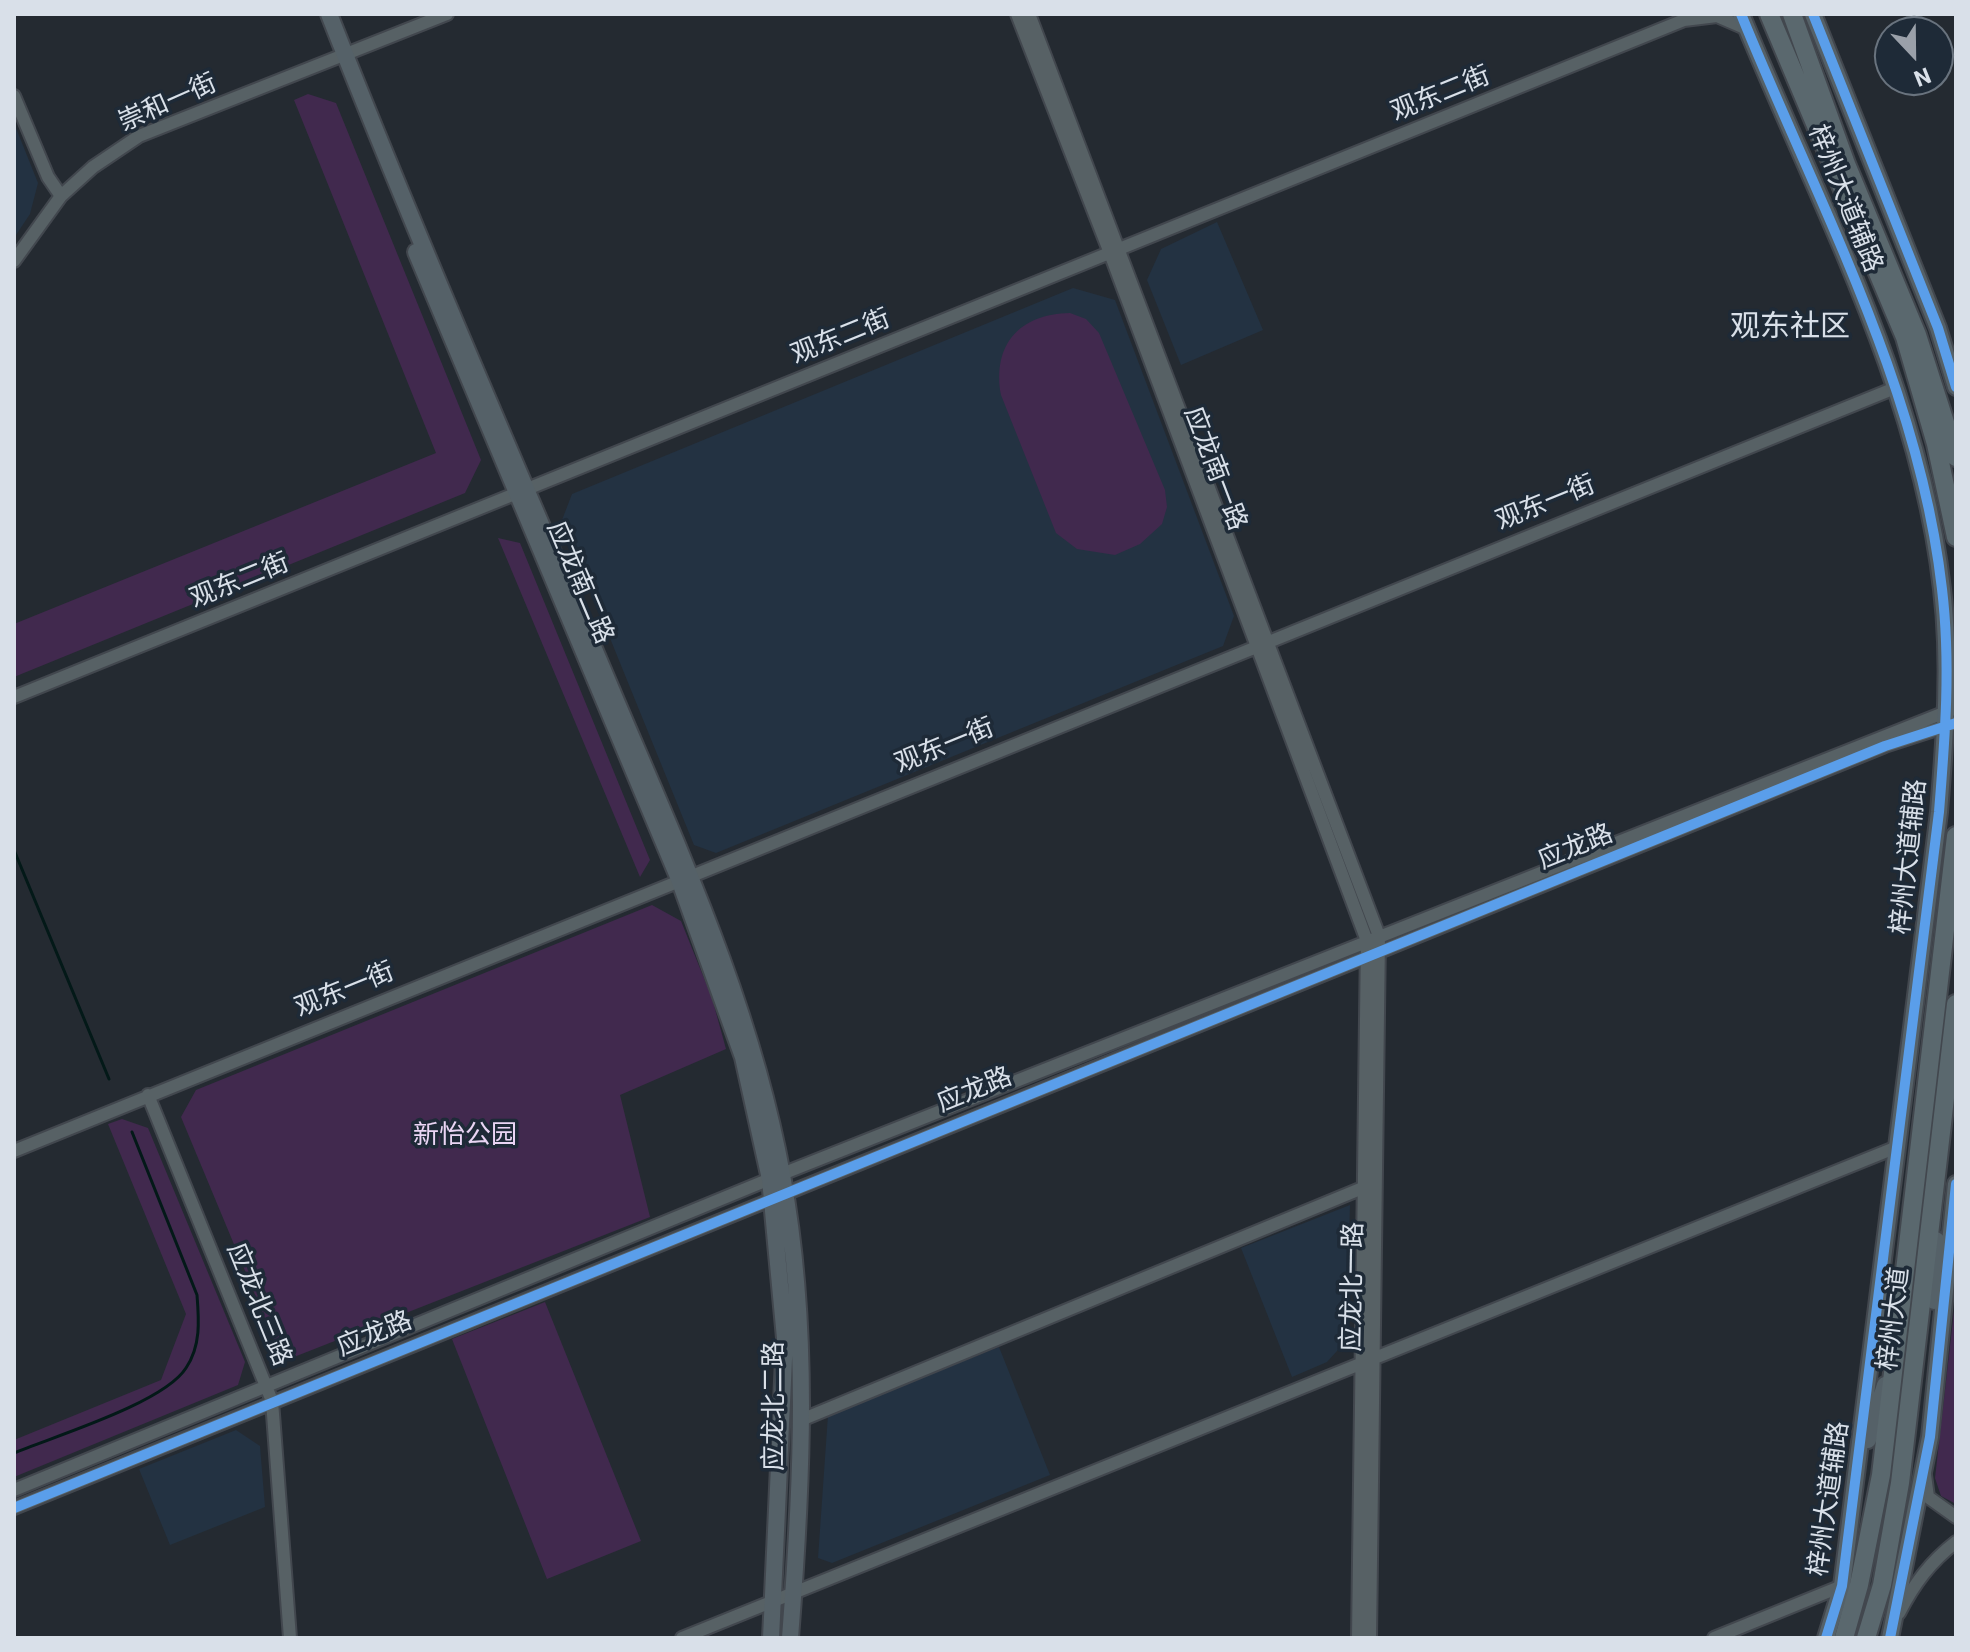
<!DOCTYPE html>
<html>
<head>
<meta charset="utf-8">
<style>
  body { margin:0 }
  #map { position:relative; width:1970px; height:1652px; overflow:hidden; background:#242a31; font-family:Roboto,sans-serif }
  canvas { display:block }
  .frame { position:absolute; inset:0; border:16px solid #d9e0e9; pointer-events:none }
  .north { position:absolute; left:1874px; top:16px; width:80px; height:80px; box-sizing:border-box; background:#1e2a37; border:2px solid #69737e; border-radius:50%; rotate:158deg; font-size:22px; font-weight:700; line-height:32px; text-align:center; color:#d9e0e9 }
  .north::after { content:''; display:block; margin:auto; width:28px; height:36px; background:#9aa0a9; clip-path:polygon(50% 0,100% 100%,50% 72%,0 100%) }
</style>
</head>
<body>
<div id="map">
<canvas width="1970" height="1652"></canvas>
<div class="frame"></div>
<div class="north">N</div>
</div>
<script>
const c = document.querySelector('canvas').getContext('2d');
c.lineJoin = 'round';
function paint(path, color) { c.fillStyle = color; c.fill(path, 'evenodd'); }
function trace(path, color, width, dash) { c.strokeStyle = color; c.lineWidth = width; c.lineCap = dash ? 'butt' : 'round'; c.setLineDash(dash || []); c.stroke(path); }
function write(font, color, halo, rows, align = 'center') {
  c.font = font + ' Roboto,"Noto Sans SC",sans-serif'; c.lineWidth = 7; c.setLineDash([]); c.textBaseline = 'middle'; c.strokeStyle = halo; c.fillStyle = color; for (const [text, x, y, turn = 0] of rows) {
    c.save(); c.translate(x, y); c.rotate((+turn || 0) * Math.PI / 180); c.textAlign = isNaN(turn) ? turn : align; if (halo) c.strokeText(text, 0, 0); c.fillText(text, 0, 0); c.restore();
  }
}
paint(new Path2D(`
  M14 123 38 183 30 214 14 238Z
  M1217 222 1263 330 1181 365 1147 280 1161 249Z
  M1073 288 1115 300 1234 616 1223 646 716 853 694 845 562 520 572 494Z
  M1350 1205 1346 1341 1327 1362 1292 1377 1241 1248Z
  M999 1347 1050 1475 832 1563 818 1558 828 1415Z
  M236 1430 260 1446 265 1507 170 1545 139 1469Z`), '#233242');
paint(new Path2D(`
  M308 94 336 103 481 460 465 493 14 677V624L436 453 294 100Z
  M1070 313 1086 319 1099 333 1165 490 1167 507 1162 524 1140 544 1115 555 1077 549 1056 533 1001 395C992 344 1020 314 1070 313Z
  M498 538 520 543 650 860 640 877Z
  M652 905 681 921 712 998 726 1049 620 1095 650 1217 294 1357 278 1350 181 1117 196 1090Z
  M122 1119 148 1128 245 1362 238 1385 14 1477V1440L161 1380 186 1314 108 1124Z
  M1956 1293V1504L1941 1496 1935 1478Z
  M545 1302 641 1541 547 1579 452 1339Z`), '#41294e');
trace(new Path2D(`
  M14 850 109 1079
  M14 1453C55 1436 164 1403 186 1368 201 1346 199 1320 197 1295L132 1132`), '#031918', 3);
const minor = new Path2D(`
  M1017 14 1110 253 1367 941 1358 1638
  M1029 14 1379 936 1370 1638
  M14 96 48 177 61 196
  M14 261 61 196 93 167 139 136 447 14
  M14 697 1684 20 1717 16 1747 29
  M148 1095 272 1401 290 1638
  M14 1151 1895 388
  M801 1420 1365 1187
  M1925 1475 1928 1497 1956 1517
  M14 1490 782 1174 1956 708
  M14 1508 1885 746 1956 723
  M1899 1613C1914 1584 1930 1562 1956 1542
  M682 1638 1897 1147
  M1714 1638 1842 1586`);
const major = new Path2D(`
  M329 14C418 241 516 464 611 689 678 848 751 1004 782 1175 810 1327 802 1484 790 1638
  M1741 14C1817 201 1919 386 1942 589 1951 664 1945 738 1939 812L1842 1586 1826 1638
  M1813 14 1938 328 1956 387
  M416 252 679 879 743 1057 770 1179 785 1338 771 1638
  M1934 1301 1936 1240
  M1868 1440 1885 1385
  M1890 1638 1930 1437 1956 1184`);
const highway = new Path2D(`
  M1769 14 1905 337 1936 444 1956 537
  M1792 14 1846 164 1917 335 1956 457
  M1844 1638 1859 1585 1881 1475 1956 836
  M1866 1638 1882 1585 1900 1483 1956 1004`);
trace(minor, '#42474e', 16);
trace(major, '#42474e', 20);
trace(highway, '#42474e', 22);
trace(minor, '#576165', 12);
trace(major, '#556168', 16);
trace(highway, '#5a686e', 18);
trace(new Path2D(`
  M1741 14C1817 201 1919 386 1942 589 1951 664 1945 738 1939 812L1842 1586 1826 1638
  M1813 14 1938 328 1956 387
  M14 1508 1885 746 1956 723
  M1890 1638 1930 1437 1956 1184`), '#5a9eea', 10);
write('26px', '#d9e0e9', '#1e2a37', [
  ["观东二街",1441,95,-22],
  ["崇和一街",168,104,-24],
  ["梓州大道辅路",1844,199,68],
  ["观东二街",841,338,-22],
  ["应龙南一路",1214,469,69],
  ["观东一街",1546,504,-22],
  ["观东二街",240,582,-22],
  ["应龙南二路",579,583,67],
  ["观东一街",945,747,-22],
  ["应龙路",1576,848,-22],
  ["梓州大道辅路",1910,857,-84],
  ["观东一街",345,991,-22],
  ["应龙路",975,1091,-22],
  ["应龙北一路",1354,1287,-89],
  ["应龙北三路",258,1305,68],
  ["梓州大道",1895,1319,-83],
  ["应龙路",375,1335,-22],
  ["应龙北二路",775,1406,-90],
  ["梓州大道辅路",1830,1499,-82]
]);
write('26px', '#ead5f4', '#1e2a37', [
  ["新怡公园",465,1136]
]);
write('30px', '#d9e0e9', '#1e2a37', [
  ["观东社区",1790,328]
]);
</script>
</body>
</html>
